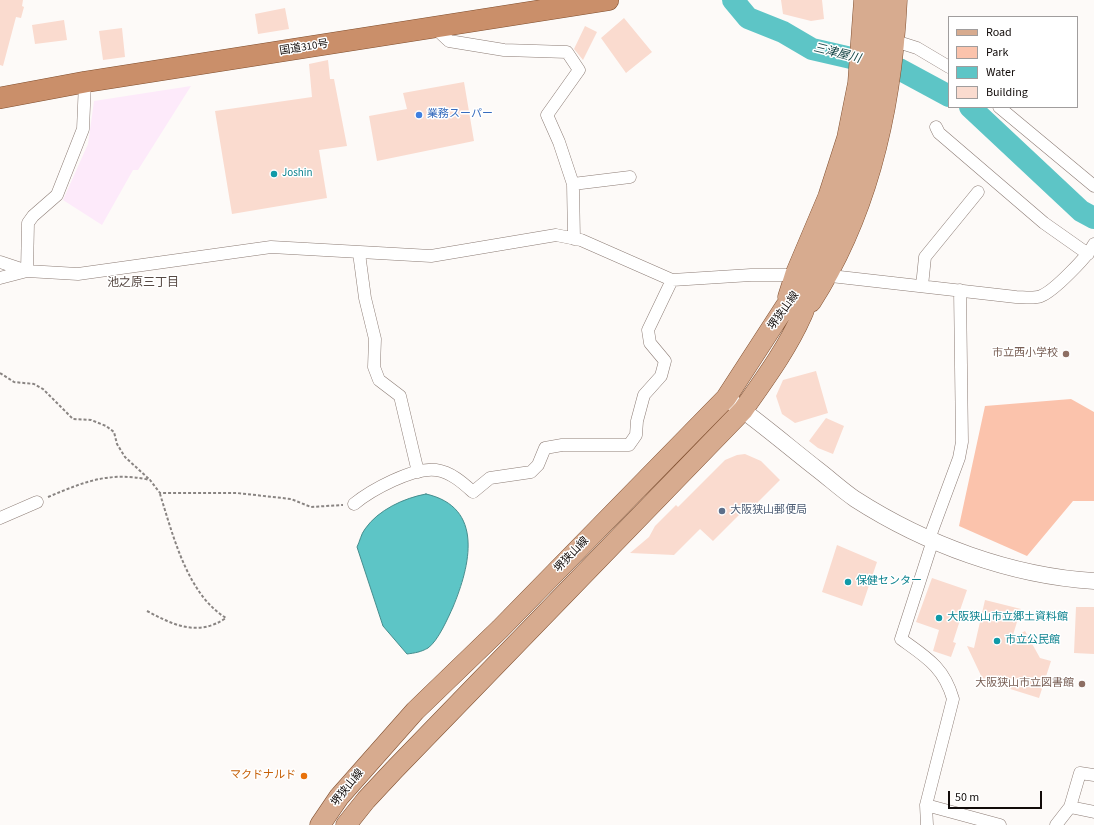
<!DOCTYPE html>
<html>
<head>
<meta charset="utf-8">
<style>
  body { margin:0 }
  #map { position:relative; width:1094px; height:825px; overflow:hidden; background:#fdfaf8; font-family:"Source Sans 3",sans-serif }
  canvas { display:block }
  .legend { position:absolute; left:948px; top:16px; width:130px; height:92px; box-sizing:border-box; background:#fff; border:1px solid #a09d9d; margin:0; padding:5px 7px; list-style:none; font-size:12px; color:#110b09 }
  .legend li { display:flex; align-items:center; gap:8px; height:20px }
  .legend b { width:20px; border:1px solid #a09d9d }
  .scale { position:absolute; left:948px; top:791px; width:94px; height:18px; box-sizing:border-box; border:2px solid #110b09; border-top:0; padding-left:5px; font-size:12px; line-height:14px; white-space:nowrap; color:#110b09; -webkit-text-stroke:3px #fff; paint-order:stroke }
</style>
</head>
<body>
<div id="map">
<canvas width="1094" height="825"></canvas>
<ul class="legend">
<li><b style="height:5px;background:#d7ab8f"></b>Road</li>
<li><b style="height:11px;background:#fbc3ac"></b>Park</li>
<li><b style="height:11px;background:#5dc5c6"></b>Water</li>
<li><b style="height:11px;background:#fadbcf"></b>Building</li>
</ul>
<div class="scale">50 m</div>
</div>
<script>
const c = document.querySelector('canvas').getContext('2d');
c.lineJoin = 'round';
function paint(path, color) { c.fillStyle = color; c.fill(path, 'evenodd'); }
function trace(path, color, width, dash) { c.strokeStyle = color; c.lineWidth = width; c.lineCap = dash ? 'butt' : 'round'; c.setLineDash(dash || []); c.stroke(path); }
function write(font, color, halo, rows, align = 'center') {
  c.font = font + ' "Source Sans 3","Noto Sans JP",sans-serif'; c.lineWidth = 3; c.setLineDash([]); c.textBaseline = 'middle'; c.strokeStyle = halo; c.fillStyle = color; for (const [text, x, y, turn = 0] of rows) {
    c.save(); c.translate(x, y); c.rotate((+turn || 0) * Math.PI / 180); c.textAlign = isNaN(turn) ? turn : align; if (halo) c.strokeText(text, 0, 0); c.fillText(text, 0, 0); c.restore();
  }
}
paint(new Path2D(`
  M191 86 138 170H133L102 225 63 200 88 144 94 101Z`), '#fdeafa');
paint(new Path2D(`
  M1071 399 1094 412V501H1073L1027 556 959 526 985 406Z`), '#fbc3ac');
const water = new Path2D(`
  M426 494C485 507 470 566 453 607 448 618 438 641 428 648 421 652 415 653 407 654L383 626 357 547C360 541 361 534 365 529 378 510 404 498 426 494Z`);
paint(water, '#5dc5c6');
trace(water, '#468d8d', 1);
trace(new Path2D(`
  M733 0 748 18 783 32 812 49 899 69 949 96
  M970 107 1081 211 1094 218`), '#5dc5c6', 22);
paint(new Path2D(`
  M0 0H23L22 6 24 7 21 18 16 17 3 66 0 65Z
  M781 0H822L824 19 811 21 783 14Z
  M285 8 289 29 258 34 255 14Z
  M624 18 652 52 626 73 601 38Z
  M64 20 67 40 35 44 32 25Z
  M585 26 597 32 583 60 574 49Z
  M122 28 125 57 103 60 99 31Z
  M328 60 330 79H334L347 146 319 150 327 198 232 214 215 111 312 97 309 64Z
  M464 82 474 141 377 161 369 116 407 109 403 93Z
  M816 371 828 413 795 423 782 414 776 396 783 380Z
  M826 418 844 426 833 454 818 448 809 441Z
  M745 454 761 461 780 480 751 509 748 506 713 541 700 529 674 555 630 553 649 537 655 526 676 505 678 507 725 460 737 455Z
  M837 545 877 562 862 606 822 592Z
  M932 578 967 590 958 616 961 617 953 642 956 643 951 657 933 651 939 630 916 622Z
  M985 600 1021 609 1012 638 1025 631 1040 658 1051 661 1039 698 988 682 985 684 967 646 974 648Z
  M1076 607H1094V654L1074 653Z`), '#fadbcf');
const minor = new Path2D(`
  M434 27 449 41 504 50 567 52 579 70 547 115 559 142 573 184 574 239
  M895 41 917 48 949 67
  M999 107 1094 186
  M936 127 939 133 1044 223 1088 254
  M573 184 630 177
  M359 253 365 298 375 339 374 367 379 380 400 396 418 472
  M0 262 27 271
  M27 271 28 223 33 216 57 195 83 129 85 82
  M822 275 1016 297C1023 297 1034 299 1041 296 1054 291 1087 257 1094 244
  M0 278 27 271 78 274 271 247 431 256 556 235 581 240 672 280 751 275H800
  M922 286 925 257 978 192
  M354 504C371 490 413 467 436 470 451 472 463 483 473 492L490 478 531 472 538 465 545 448 562 445H629L636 435 637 421 644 395 661 376 665 361 650 343 648 330 672 280
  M0 518 37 502
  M929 539 959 458 962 442 960 290
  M1094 775 1080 773 1070 807 1094 812
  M926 805 1000 825
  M927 825 926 805 953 699C944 667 926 657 901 639L933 540
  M1056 825 1070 807`);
const tertiary = new Path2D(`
  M733 403C762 424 789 447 817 469 830 479 842 490 855 499 925 544 1011 576 1094 581`);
const primary = new Path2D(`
  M788 297 795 275 828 197 847 138 858 83 864 0
  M811 302C869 212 892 106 897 0
  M320 825 339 797 415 711 500 629 726 398 785 307 809 278
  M346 825 366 800 394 770 743 410C764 380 787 349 802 315 808 303 808 287 812 274 826 234 847 197 859 156 874 106 878 52 880 0`);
const trunk = new Path2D(`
  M0 98 85 82 608 0`);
trace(minor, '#8c7c75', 13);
trace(tertiary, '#8c7c75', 17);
trace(primary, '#804f2f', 21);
trace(trunk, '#804f2f', 22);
trace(new Path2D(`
  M0 373 14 382 34 384 43 389 73 419 91 420 106 426 114 432 117 444 125 457 149 479
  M48 497C84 482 109 471 150 480L160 493H237L291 499 311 507 343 505
  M147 611C173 625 198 637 226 618 187 594 173 535 160 494`), '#898482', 2, [3, 2]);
trace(minor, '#fff', 12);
trace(tertiary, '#fff', 16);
trace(primary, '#d7ab8f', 20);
trace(trunk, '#ca8f6a', 21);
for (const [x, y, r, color] of [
  [419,115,4,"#3f7fe0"],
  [274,174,4,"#0f9aa8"],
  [1066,354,4,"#8d6e63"],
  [722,511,4,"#5c6f8a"],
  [848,582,4,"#0f9aa8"],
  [939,618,4,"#0f9aa8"],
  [997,641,4,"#0f9aa8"],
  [1082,684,4,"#8d6e63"],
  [304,776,4,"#e8710a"]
]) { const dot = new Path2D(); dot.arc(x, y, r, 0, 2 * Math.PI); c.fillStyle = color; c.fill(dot); trace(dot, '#fff', 1.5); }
write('11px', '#110b09', '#fff', [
  ["国道310号",304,48,-9],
  ["堺狭山線",784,311,-54],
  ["堺狭山線",572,555,-46],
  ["堺狭山線",348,788,-51]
]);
write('11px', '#366cbe', '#fff', [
  ["業務スーパー",427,115]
], 'left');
write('11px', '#0d838f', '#fff', [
  ["Joshin",282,174],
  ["保健センター",856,582],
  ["大阪狭山市立郷土資料館",947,618],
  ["市立公民館",1005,641]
], 'left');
write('11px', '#785e54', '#fff', [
  ["市立西小学校",1058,354],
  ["大阪狭山市立図書館",1074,684]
], 'right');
write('11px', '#4e5e75', '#fff', [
  ["大阪狭山郵便局",730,511]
], 'left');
write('11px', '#c56008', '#fff', [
  ["マクドナルド",296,776]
], 'right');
write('italic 12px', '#0d3e3f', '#fff', [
  ["三津屋川",837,54,14]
]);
write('12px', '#564842', '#fff', [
  ["池之原三丁目",143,283]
]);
</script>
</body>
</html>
